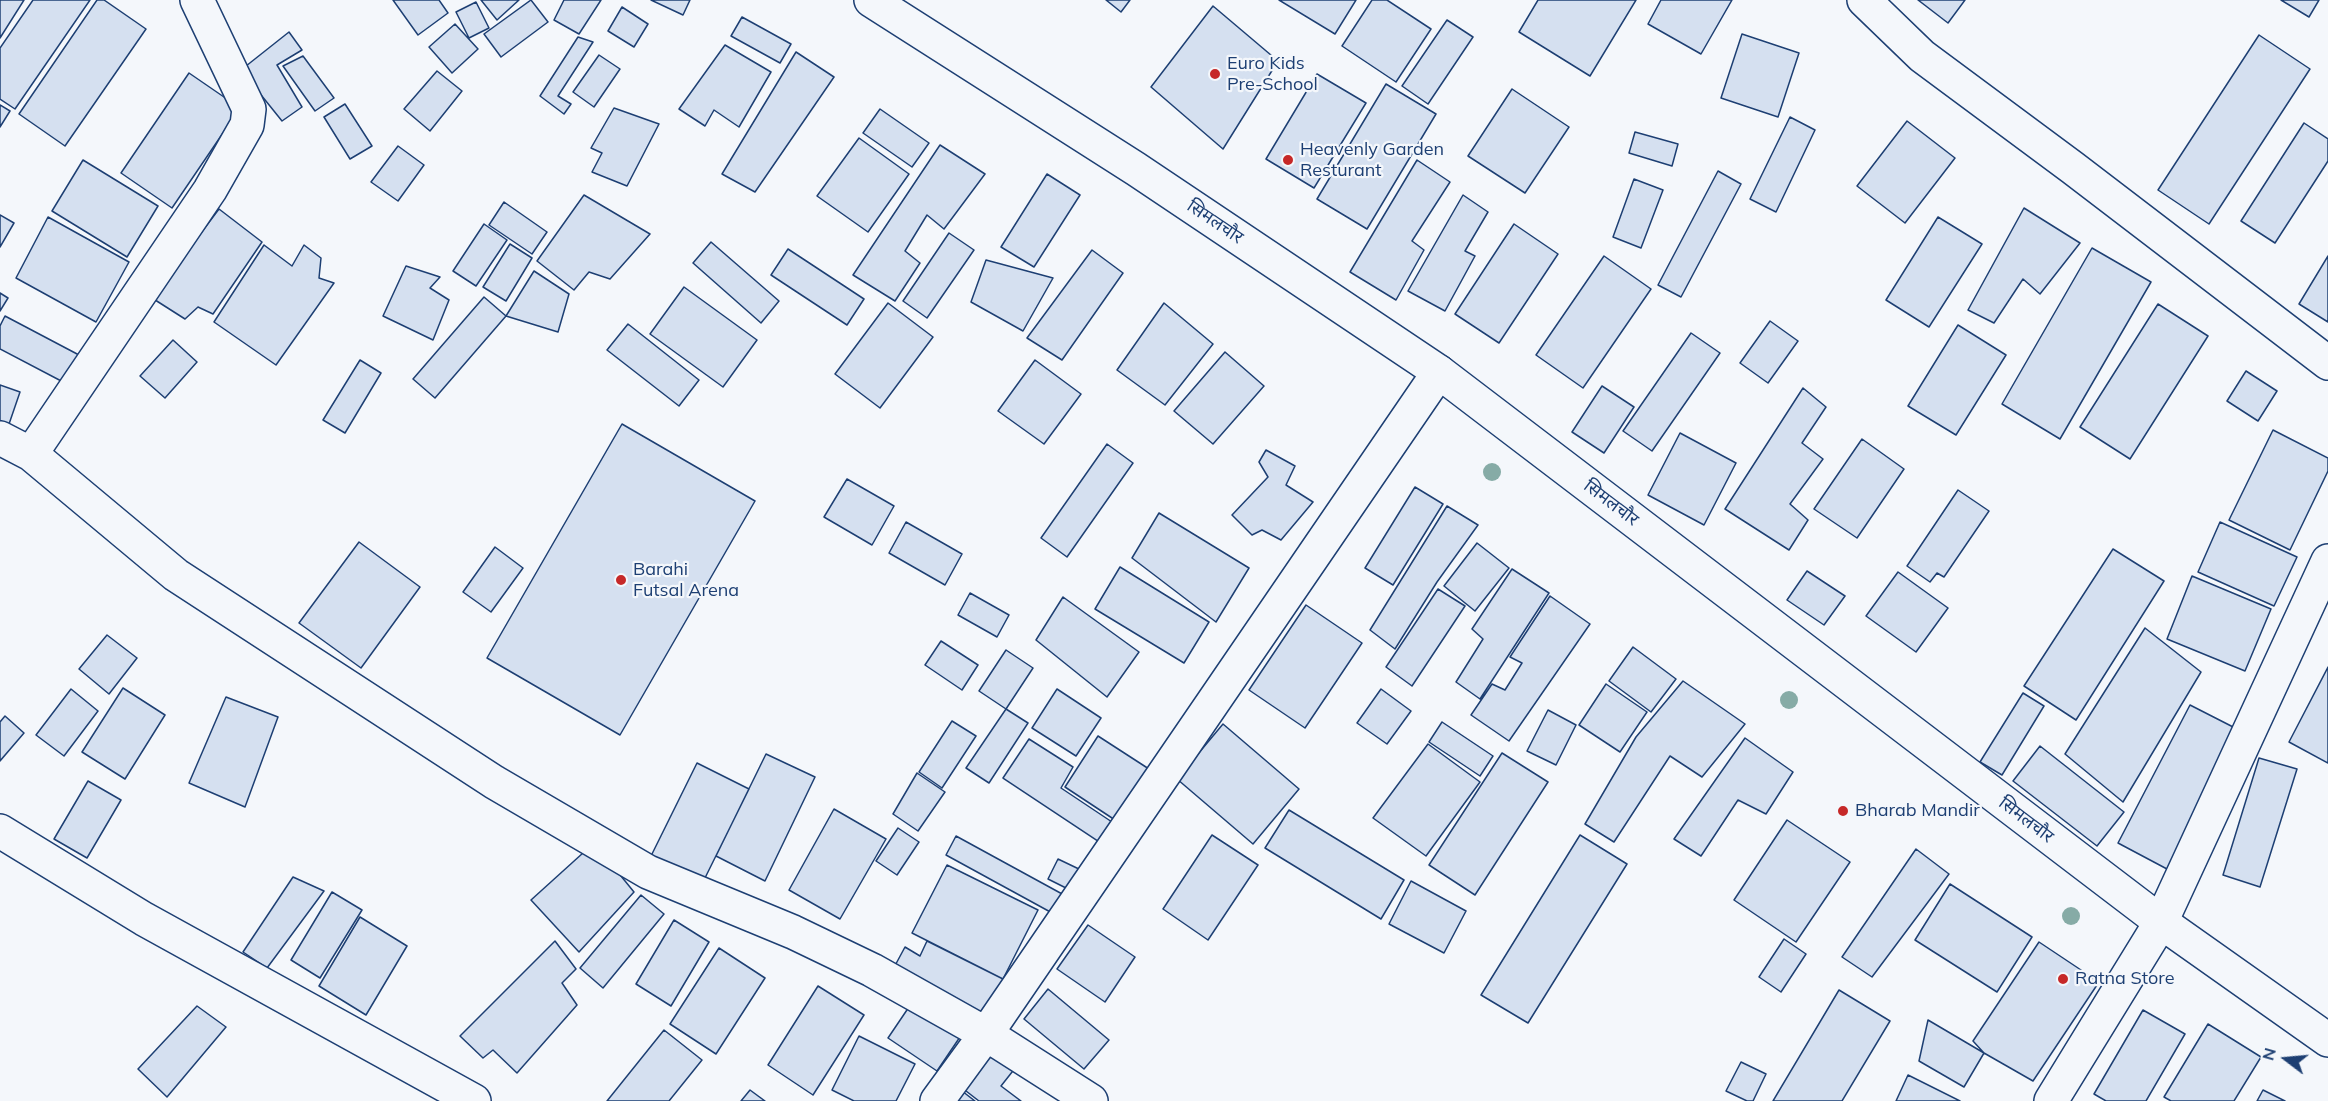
<!DOCTYPE html>
<html>
<head>
<meta charset="utf-8">
<style>
  body { margin:0 }
  #map { position:relative; width:2328px; height:1101px; overflow:hidden; background:#f4f7fb; font-family:Mulish,sans-serif }
  canvas { display:block }
  .north { position:absolute; left:2256px; top:1029px; width:60px; height:60px; -webkit-text-stroke:4px #f4f7fb; paint-order:stroke; rotate:286deg; font-size:16px; font-weight:700; line-height:24px; text-align:center; color:#1d3f73 }
  .north::after { content:''; display:block; margin:auto; width:21px; height:27px; background:#1d3f73; clip-path:polygon(50% 0,100% 100%,50% 72%,0 100%) }
</style>
</head>
<body>
<div id="map">
<canvas width="2328" height="1101"></canvas>
<div class="north">N</div>
</div>
<script>
const c = document.querySelector('canvas').getContext('2d');
c.lineJoin = 'round';
function paint(path, color) { c.fillStyle = color; c.fill(path, 'evenodd'); }
function trace(path, color, width, dash) { c.strokeStyle = color; c.lineWidth = width; c.lineCap = dash ? 'butt' : 'round'; c.setLineDash(dash || []); c.stroke(path); }
function write(font, color, halo, rows, align = 'center') {
  c.font = font + ' Mulish,"Noto Sans Devanagari",sans-serif'; c.lineWidth = 4.5; c.setLineDash([]); c.textBaseline = 'middle'; c.strokeStyle = halo; c.fillStyle = color; for (const [text, x, y, turn = 0] of rows) {
    c.save(); c.translate(x, y); c.rotate((+turn || 0) * Math.PI / 180); c.textAlign = isNaN(turn) ? turn : align; if (halo) c.strokeText(text, 0, 0); c.fillText(text, 0, 0); c.restore();
  }
}
const building = new Path2D(`
  M0 0H24L0 38Z
  M33 0H90L15 109 0 99V48Z
  M97 0H104L146 29 65 146 19 114Z
  M393 0H439L448 13 418 35Z
  M481 0H519L497 20Z
  M531 0 548 22 501 57 484 34Z
  M564 0H601L579 34 554 20Z
  M651 0H690L683 15Z
  M1106 0H1130L1121 12Z
  M1279 0H1356L1335 34Z
  M1372 0H1387L1431 29 1396 82 1342 46Z
  M1538 0H1636L1590 76 1519 32Z
  M1661 0H1732L1701 54 1648 24Z
  M1918 0H1965L1948 23Z
  M2281 0H2319L2309 17Z
  M476 2 489 28 469 38 456 12Z
  M1213 6 1278 61 1223 149 1151 87Z
  M622 7 648 24 634 47 608 31Z
  M742 17 791 44 780 63 731 36Z
  M1447 20 1473 37 1428 104 1402 86Z
  M455 24 478 49 452 73 429 47Z
  M289 32 302 50 277 65 302 107 282 121 241 70Z
  M1742 34 1799 53 1778 117 1721 98Z
  M2259 35 2310 69 2209 224 2158 190Z
  M578 37 593 42 558 96 571 104 564 114 540 96Z
  M725 45 771 72 739 127 714 110 705 126 679 109Z
  M796 52 834 77 755 192 722 174Z
  M599 55 620 69 594 107 573 92Z
  M303 56 334 98 315 111 283 66Z
  M437 71 462 91 430 131 404 109Z
  M189 73 240 108 172 208 121 173Z
  M1317 74 1366 103 1314 188 1266 159Z
  M1386 84 1436 114 1367 229 1317 199Z
  M1512 89 1569 127 1525 193 1468 156Z
  M345 104 372 146 350 159 324 117Z
  M0 105 10 111 0 127Z
  M614 108 659 124 627 186 592 172 602 153 591 148Z
  M880 109 929 143 912 167 863 133Z
  M1790 117 1815 130 1776 212 1750 199Z
  M1907 121 1955 158 1905 223 1857 186Z
  M2304 123 2328 139V161L2275 243 2241 221Z
  M1635 132 1678 144 1672 166 1629 153Z
  M859 138 909 174 868 232 817 196Z
  M940 145 985 174 944 229 927 215 905 251 920 263 895 301 853 275Z
  M398 146 424 165 398 201 371 182Z
  M83 160 158 206 127 257 52 211Z
  M1417 160 1450 182 1412 241 1424 250 1396 300 1350 272Z
  M1718 171 1741 184 1681 297 1658 285Z
  M1047 174 1080 195 1034 267 1001 247Z
  M1634 179 1663 190 1641 248 1613 237Z
  M584 195 650 234 610 279 589 272 574 290 537 261Z
  M1463 195 1488 212 1465 251 1475 256 1445 311 1408 291Z
  M504 202 547 232 532 254 489 225Z
  M2024 208 2080 243 2040 294 2023 279 1994 323 1968 310Z
  M219 209 262 242 213 314 198 307 185 319 152 298Z
  M0 215 14 223 0 247Z
  M48 217 129 262 96 322 16 278Z
  M1938 217 1982 244 1929 327 1886 300Z
  M484 224 507 240 476 286 453 271Z
  M1514 224 1558 254 1499 343 1455 314Z
  M949 233 974 250 927 318 903 301Z
  M711 242 779 301 761 323 693 263Z
  M510 244 532 258 506 301 483 287Z
  M264 245 292 266 304 245 321 258 319 278 334 283 276 365 214 322Z
  M2092 248 2151 282 2060 439 2002 404Z
  M788 249 864 299 847 325 771 275Z
  M1092 250 1123 273 1062 360 1027 338Z
  M1604 256 1651 289 1583 388 1536 355Z
  M2328 256V322L2299 304Z
  M986 260 1053 278 1023 331 971 302Z
  M406 266 440 277 430 288 449 300 433 340 383 316Z
  M534 271 569 294 558 332 506 316Z
  M684 287 757 340 723 387 650 334Z
  M0 293 8 298 0 311Z
  M484 297 506 316 435 398 413 379Z
  M888 303 933 337 880 408 835 374Z
  M1164 303 1213 344 1165 405 1117 370Z
  M2158 304 2208 336 2130 459 2080 427Z
  M5 316 79 355 65 383 0 349V326Z
  M1770 321 1798 341 1768 383 1740 363Z
  M628 324 699 380 679 406 607 350Z
  M1958 325 2006 355 1956 435 1908 406Z
  M1691 333 1720 353 1652 451 1623 431Z
  M173 340 197 362 165 398 140 376Z
  M1225 352 1264 386 1213 444 1174 411Z
  M360 360 381 373 345 433 323 420Z
  M1035 360 1081 394 1044 444 998 411Z
  M2246 371 2277 391 2258 421 2227 401Z
  M0 385 20 392 8 427 0 425Z
  M1602 386 1634 407 1604 453 1572 432Z
  M1803 388 1826 407 1802 443 1823 459 1790 504 1808 520 1789 550 1725 509Z
  M622 424 755 501 620 735 487 658Z
  M2273 430 2328 458V471L2290 550 2229 520Z
  M1680 433 1736 463 1704 525 1648 495Z
  M1862 439 1904 469 1857 538 1814 509Z
  M1107 444 1133 463 1067 557 1041 538Z
  M1266 450 1295 466 1286 485 1313 502 1281 540 1262 530 1252 535 1232 515 1268 477 1259 462Z
  M847 479 894 506 872 545 824 517Z
  M1415 487 1443 504 1393 585 1365 568Z
  M1958 490 1989 511 1944 577 1937 573 1930 582 1907 566Z
  M1447 506 1478 525 1437 582 1395 649 1370 630Z
  M1159 513 1249 568 1216 622 1132 558Z
  M906 522 962 554 945 585 889 553Z
  M2220 522 2297 557 2274 606 2198 572Z
  M359 542 420 587 361 668 299 623Z
  M1477 543 1509 568 1475 611 1444 586Z
  M495 547 523 568 491 612 463 592Z
  M2113 549 2164 581 2076 720 2024 686Z
  M1120 567 1209 622 1184 663 1095 609Z
  M1512 569 1549 593 1480 699 1456 682 1483 639 1472 629Z
  M1807 571 1845 596 1824 625 1787 600Z
  M1898 572 1948 608 1916 652 1866 616Z
  M2192 576 2271 609 2245 671 2167 639Z
  M1438 589 1465 606 1412 686 1386 667Z
  M970 593 1009 615 997 637 958 615Z
  M1550 596 1590 624 1509 741 1471 715 1492 684 1505 690 1522 663 1510 657Z
  M1063 597 1139 652 1107 697 1036 640Z
  M1306 605 1362 643 1305 728 1249 690Z
  M2145 628 2201 672 2123 802 2065 754Z
  M107 635 137 658 109 694 79 669Z
  M941 641 978 665 962 690 925 665Z
  M1633 647 1676 679 1651 712 1609 681Z
  M1006 650 1033 668 1006 709 979 691Z
  M2328 667V763L2289 742Z
  M1683 681 1745 724 1702 777 1670 756 1614 842 1585 824 1636 737Z
  M1606 684 1647 712 1620 752 1579 725Z
  M123 688 165 715 125 779 82 752Z
  M71 689 98 711 64 756 36 735Z
  M1057 689 1101 718 1076 756 1032 728Z
  M1381 689 1411 711 1387 744 1357 723Z
  M2023 693 2044 706 2002 775 1980 762Z
  M226 697 278 717 245 807 189 783Z
  M2190 705 2239 730 2167 869 2118 843Z
  M1006 709 1028 723 989 783 966 768Z
  M1548 710 1576 725 1556 765 1527 751Z
  M5 716 24 733 0 761V722Z
  M952 721 976 736 942 788 919 772Z
  M1442 722 1493 756 1480 776 1429 742Z
  M1223 724 1299 789 1253 844 1177 779Z
  M1098 736 1149 769 1115 820 1065 787Z
  M1745 738 1793 772 1766 814 1738 800 1701 856 1674 839Z
  M1029 739 1073 767 1061 788 1115 824 1104 845 1003 778Z
  M1428 744 1480 782 1426 856 1373 818Z
  M2040 746 2124 812 2097 846 2013 781Z
  M1502 753 1548 782 1475 895 1429 865Z
  M766 754 815 777 765 881 716 856Z
  M2259 758 2297 769 2260 887 2223 875Z
  M697 763 749 789 703 882 651 856Z
  M917 773 945 792 918 831 893 814Z
  M88 781 121 800 87 858 54 839Z
  M834 809 886 839 840 919 789 890Z
  M1289 810 1404 880 1381 919 1265 848Z
  M1787 820 1850 862 1796 942 1734 900Z
  M898 828 919 842 897 875 876 861Z
  M1212 835 1258 865 1208 940 1163 909Z
  M1580 835 1627 864 1528 1023 1481 995Z
  M956 836 1064 895 1054 914 946 855Z
  M594 843 634 892 579 952 531 900Z
  M1916 849 1949 874 1872 977 1842 957Z
  M1058 859 1081 870 1072 891 1048 879Z
  M947 865 1038 910 1003 979 912 933Z
  M293 877 324 891 267 968 243 952Z
  M1411 881 1466 911 1444 953 1389 924Z
  M1950 884 2032 937 1997 992 1915 940Z
  M332 892 362 910 320 978 291 960Z
  M641 895 664 914 603 988 580 968Z
  M360 917 407 946 366 1015 319 986Z
  M674 920 709 942 671 1006 636 984Z
  M1088 925 1135 957 1105 1002 1057 969Z
  M1784 939 1806 954 1781 992 1759 977Z
  M555 941 576 969 562 983 577 1005 517 1073 493 1050 483 1058 460 1036Z
  M927 941 1003 979 981 1022 891 973 905 947 920 956Z
  M2039 942 2099 982 2033 1081 1984 1053 1973 1041Z
  M719 948 765 978 716 1054 670 1024Z
  M818 986 864 1015 813 1095 768 1065Z
  M1048 989 1109 1040 1084 1069 1024 1019Z
  M1839 990 1890 1021 1842 1101H1773Z
  M913 1001 962 1034 937 1071 888 1038Z
  M197 1006 226 1027 167 1097 138 1069Z
  M2143 1010 2185 1034 2146 1101H2106L2094 1094Z
  M1928 1020 1984 1053 1964 1087 1919 1061Z
  M2208 1024 2261 1057 2234 1101H2171L2164 1097Z
  M664 1030 702 1060 669 1101H607Z
  M859 1036 915 1064 896 1101H854L832 1090Z
  M989 1042 1016 1067 1001 1086 1021 1101H979L957 1084Z
  M1741 1062 1766 1074 1753 1101H1747L1726 1091Z
  M1908 1075 1960 1101H1896Z
  M750 1090 765 1101H741Z
  M2263 1090 2285 1101H2257Z
  M962 1091 975 1101H955Z`);
paint(building, '#d5e0f0');
trace(building, '#1d3f73', 1.5);
const street = new Path2D(`
  M1864 0 1922 56 2073 168 2328 363
  M0 438 31 454 176 575 494 782 648 872 793 932 872 970 986 1034 1091 1101
  M31 454 210 190 247 125 249 109 197 0
  M0 831 144 919 474 1101
  M937 1101 986 1034 1439 372
  M2051 1101 2161 922 2328 561`);
const secondary = new Path2D(`
  M871 0 1136 169 1439 372 2161 922 2328 1040`);
trace(street, '#1d3f73', 36);
trace(secondary, '#1d3f73', 36);
trace(street, '#f4f7fb', 33);
trace(secondary, '#f4f7fb', 33);
c.fillStyle = '#86aba6';
for (const [x, y] of [
  [1492,472],
  [1789,700],
  [2071,916]
]) { c.beginPath(); c.arc(x, y, 9, 0, 2 * Math.PI); c.fill(); }
for (const [x, y, r, color] of [
  [1215,74,6,"#c62828"],
  [1288,160,6,"#c62828"],
  [621,580,6,"#c62828"],
  [1843,811,6,"#c62828"],
  [2063,979,6,"#c62828"]
]) { const dot = new Path2D(); dot.arc(x, y, r, 0, 2 * Math.PI); c.fillStyle = color; c.fill(dot); trace(dot, '#f4f7fb', 2); }
write('18px', '#1d3f73', '#f4f7fb', [
  ["Euro Kids",1227,64],
  ["Pre-School",1227,85],
  ["Heavenly Garden",1300,150],
  ["Resturant",1300,171],
  ["Barahi",633,570],
  ["Futsal Arena",633,591],
  ["Bharab Mandir",1855,811],
  ["Ratna Store",2075,979]
], 'left');
write('18px', '#1d3f73', '#f4f7fb', [
  ["सिमलचौर",1215,222,34],
  ["सिमलचौर",1611,503,37],
  ["सिमलचौर",2026,820,37]
]);
</script>
</body>
</html>
